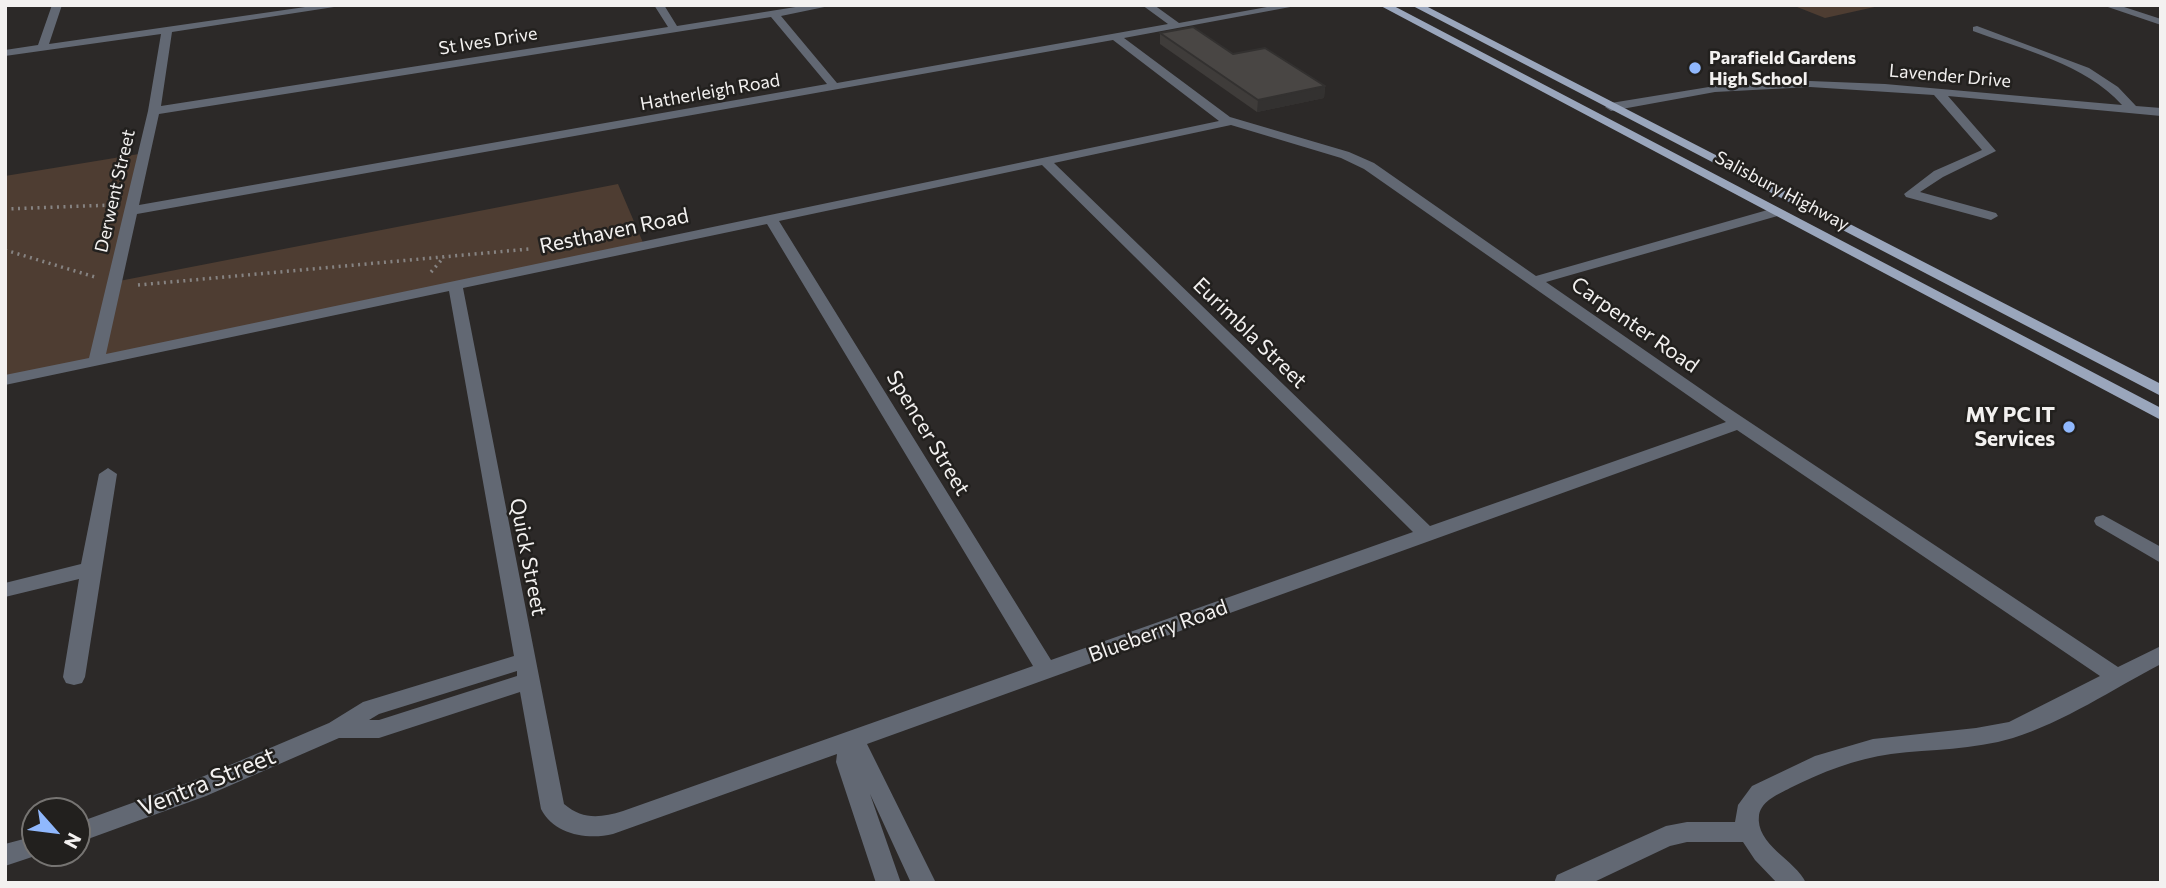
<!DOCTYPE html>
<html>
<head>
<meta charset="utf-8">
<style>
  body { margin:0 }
  #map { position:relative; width:2166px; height:888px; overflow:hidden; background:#2c2928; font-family:Commissioner,sans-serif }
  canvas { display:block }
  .frame { position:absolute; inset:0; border:7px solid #f3f1f0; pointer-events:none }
  .north { position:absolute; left:21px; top:797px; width:70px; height:70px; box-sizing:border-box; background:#22201e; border:2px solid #767472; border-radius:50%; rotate:118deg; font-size:19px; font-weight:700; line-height:28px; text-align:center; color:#f3f1f0 }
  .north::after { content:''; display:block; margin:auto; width:24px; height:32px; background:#90b8fd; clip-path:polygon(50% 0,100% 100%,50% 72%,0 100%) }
</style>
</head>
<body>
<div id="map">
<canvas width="2166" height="888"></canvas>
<div class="frame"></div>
<div class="north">N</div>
</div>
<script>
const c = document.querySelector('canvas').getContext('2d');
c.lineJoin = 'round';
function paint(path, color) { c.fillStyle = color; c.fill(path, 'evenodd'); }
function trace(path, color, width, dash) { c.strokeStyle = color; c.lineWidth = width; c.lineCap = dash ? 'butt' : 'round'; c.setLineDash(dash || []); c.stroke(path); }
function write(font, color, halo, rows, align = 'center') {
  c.font = font + ' Commissioner,sans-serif'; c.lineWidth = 5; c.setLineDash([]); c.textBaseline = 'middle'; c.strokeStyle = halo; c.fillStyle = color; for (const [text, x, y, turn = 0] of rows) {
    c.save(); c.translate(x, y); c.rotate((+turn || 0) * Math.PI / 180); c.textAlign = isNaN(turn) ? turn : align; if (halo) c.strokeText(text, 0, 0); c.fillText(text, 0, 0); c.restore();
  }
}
paint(new Path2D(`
  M1792 5H1877L1879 6 1825 18Z
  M145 153 114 282 618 184 644 245 5 380V176Z`), '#4e3d32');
trace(new Path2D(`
  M5 209 113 205
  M5 250 95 277
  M431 272 444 257
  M138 285 529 249`), '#868382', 3.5, [2, 4.5]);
paint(new Path2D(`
  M52 5H62L49 44 319 5H347L172 32 161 106 668 27 654 5H664L677 26 808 5H834L781 16 837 83 1168 24 1142 5H1154L1179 23 1278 5H1301L1124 38 1230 117 1349 152 1374 163 1536 276 1771 209H1781V215L1546 282 1724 405 2118 667 2161 646V664C2113 689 2064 722 2013 738 1973 750 1932 749 1891 754 1855 759 1822 772 1790 788 1779 794 1762 800 1759 815 1755 845 1796 860 1806 883H1777L1755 860 1743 842H1687L1670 846 1592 883H1554L1557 875 1666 826 1687 822H1735L1738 805 1752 786 1815 756 1873 739 1976 728 2009 722 2100 676 1737 430 867 744 936 883H911L870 794 901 883H876L836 762 837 754 613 834C588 840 554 835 541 809L520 692 379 738H339L206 796 77 843V823L190 782 329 723 363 702 514 656 449 291 5 385V375L89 358 148 111 161 34 5 56V50L38 45ZM771 17 827 84 139 205 159 114ZM1113 40 1219 121 106 354 137 214ZM1231 125 1341 158 1364 169 1726 422 1430 526 1054 163ZM1042 165 1413 532 1051 660 779 221ZM767 224 1033 666 623 811C600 818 583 820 564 804L463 288ZM517 671V676L379 720H369L379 714Z
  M2102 5H2118L2161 19V25Z
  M1977 26 2089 68 2118 87 2136 106 2161 108V116L1948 96 1996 151 1943 177 1920 192 1996 213 1998 216 1991 220 1906 197 1904 194 1934 171 1982 150 1934 95 1810 87 1715 92 1611 111 1605 107 1611 103 1715 86 1810 81 1885 84 2122 105C2085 64 2024 50 1973 31V27Z
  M108 468 117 474 85 677 82 683 74 685 66 683 63 677 79 579 5 597V583L81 564 99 474Z
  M2103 515 2161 547V563L2096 525 2094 521 2096 517Z
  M35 836V853H44L5 866V844Z`), '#626873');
paint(new Path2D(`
  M1379 5H1392L2161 408V420Z
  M1411 5H1424L2161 384V396Z`), '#9aa6bc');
paint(new Path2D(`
  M1160 33 1233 54 1325 86 1324 98 1257 112 1160 44Z`), '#3f3c3a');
paint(new Path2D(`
  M1325 86 1324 98 1257 112 1258 100Z`), '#333130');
const building = new Path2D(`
  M1193 27 1233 54 1265 48 1325 86 1258 100 1160 33Z`);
paint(building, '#494644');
trace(building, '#333130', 2);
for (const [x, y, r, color] of [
  [1695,68,7,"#90b8fd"],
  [2069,427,7,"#90b8fd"]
]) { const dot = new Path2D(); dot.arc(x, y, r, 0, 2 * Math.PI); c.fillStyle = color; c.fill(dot); trace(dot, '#22201e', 2.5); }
write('18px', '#f3f1f0', '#22201e', [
  ["St Ives Drive",488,41,-9],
  ["Lavender Drive",1950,76,5],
  ["Hatherleigh Road",710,92,-10],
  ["Derwent Street",115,191,-77],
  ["Salisbury Highway",1782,191,28]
]);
write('bold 18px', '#f3f1f0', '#22201e', [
  ["Parafield Gardens",1709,58],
  ["High School",1709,79]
], 'left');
write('21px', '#f3f1f0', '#22201e', [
  ["Resthaven Road",614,231,-12],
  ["Carpenter Road",1635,325,35],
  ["Eurimbla Street",1250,333,44],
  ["Spencer Street",928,433,59],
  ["Quick Street",528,557,79],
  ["Blueberry Road",1158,631,-20]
]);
write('bold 21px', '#f3f1f0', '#22201e', [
  ["MY PC IT",2055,415],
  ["Services",2055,439]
], 'right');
write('24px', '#f3f1f0', '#22201e', [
  ["Ventra Street",207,782,-22]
]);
</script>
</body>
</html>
